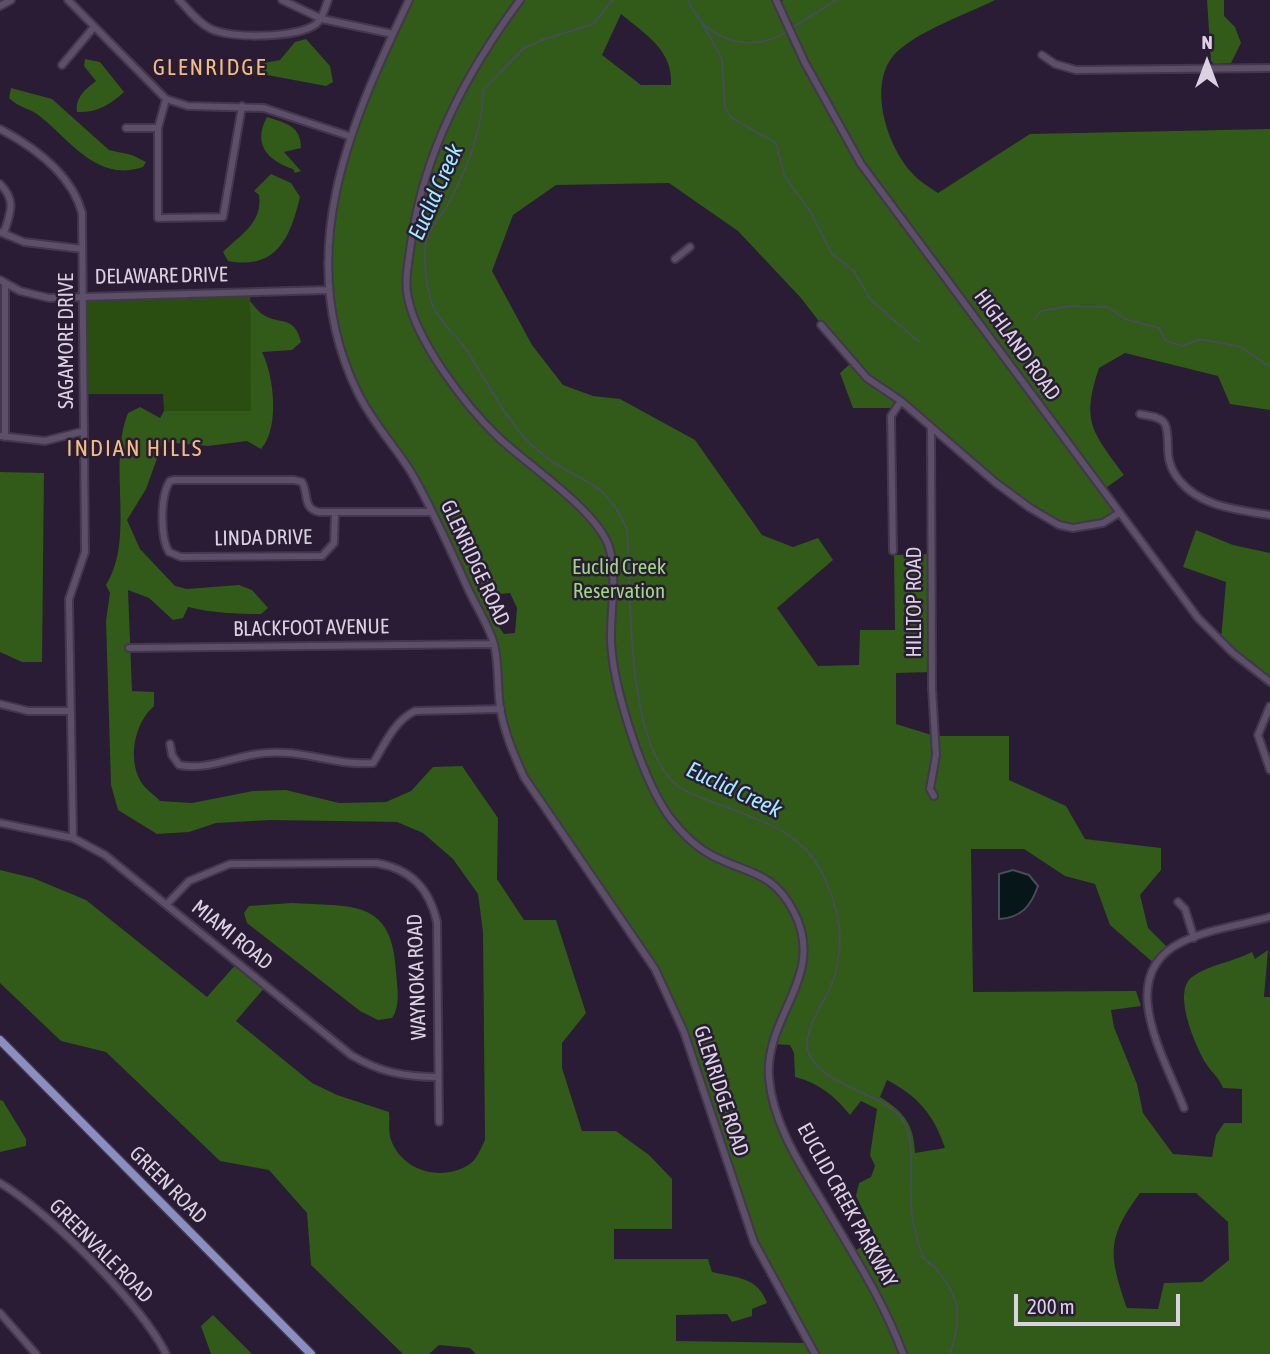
<!DOCTYPE html>
<html>
<head>
<meta charset="utf-8">
<style>
  body { margin:0 }
  #map { position:relative; width:1270px; height:1354px; overflow:hidden; background:#291c34; font-family:"Asap Condensed",sans-serif }
  canvas { display:block }
  .north { position:absolute; left:1172px; top:28px; width:70px; height:70px; -webkit-text-stroke:5px #291c34; paint-order:stroke; rotate:0deg; font-size:19px; font-weight:700; line-height:28px; text-align:center; color:#dad2e2 }
  .north::after { content:''; display:block; margin:auto; width:24px; height:32px; background:#dad2e2; clip-path:polygon(50% 0,100% 100%,50% 72%,0 100%) }
  .scale { position:absolute; left:1014px; top:1294px; width:166px; height:32px; box-sizing:border-box; border:4px solid #dad2e2; border-top:0; padding-left:9px; font-size:21px; line-height:24px; white-space:nowrap; color:#dad2e2; -webkit-text-stroke:5px #291c34; paint-order:stroke }
</style>
</head>
<body>
<div id="map">
<canvas width="1270" height="1354"></canvas>
<div class="north">N</div>
<div class="scale">200 m</div>
</div>
<script>
const c = document.querySelector('canvas').getContext('2d');
c.lineJoin = 'round';
function paint(path, color) { c.fillStyle = color; c.fill(path, 'evenodd'); }
function trace(path, color, width, dash) { c.strokeStyle = color; c.lineWidth = width; c.lineCap = dash ? 'butt' : 'round'; c.setLineDash(dash || []); c.stroke(path); }
function write(font, color, halo, rows, align = 'center') {
  c.font = font + ' "Asap Condensed",sans-serif'; c.lineWidth = 5; c.setLineDash([]); c.textBaseline = 'middle'; c.strokeStyle = halo; c.fillStyle = color; for (const [text, x, y, turn = 0] of rows) {
    c.save(); c.translate(x, y); c.rotate((+turn || 0) * Math.PI / 180); c.textAlign = isNaN(turn) ? turn : align; if (halo) c.strokeText(text, 0, 0); c.fillText(text, 0, 0); c.restore();
  }
}
paint(new Path2D(`
  M250 291 252 411H164L163 394H84L83 295Z`), '#2a4e12');
paint(new Path2D(`
  M409 0H776L779 5 783 0H995C967 14 923 29 899 50 865 79 886 145 912 173 919 181 929 187 938 193L1030 134 1270 129V410L1230 404 1218 376 1125 353 1099 368C1081 422 1092 431 1124 475L1103 490 1119 513 1087 528 1059 525 1030 508 902 401 897 408H853L840 373 851 363 801 298 738 231 669 183 556 185 513 215 492 271 532 345 563 385 593 396 620 399 695 440 762 535 793 547 818 538 833 560 777 608 818 666 859 665 860 630H895L894 555 932 554V672L896 673V724L935 736H1009V780L1066 806 1085 839 1161 848V870L1140 895 1148 928 1169 949 1156 965 1110 925 1095 884 1065 876 1024 849H971L973 992 1136 991 1141 1006 1111 1010 1114 1027 1137 1084 1143 1113 1173 1154 1212 1157 1216 1135 1224 1123H1242V1089L1223 1088C1219 1077 1211 1072 1205 1062 1195 1044 1172 992 1192 977 1210 964 1233 962 1252 952L1255 959 1268 950 1264 997H1270V1354H476L470 1348 439 1345 429 1354H403L311 1265 307 1213 269 1170 220 1161 106 1052 61 1041 0 983V870L33 878 86 900 207 997 238 962 266 986 236 1021 312 1083 337 1095 389 1112C390 1121 388 1132 391 1140 403 1172 442 1182 470 1164 477 1159 481 1148 485 1140L483 932 478 894 453 859 423 833 397 822 271 820 216 823 189 832 157 834 118 810 111 785 106 621 110 593 106 585C136 538 107 466 128 413L140 407 160 418 164 411H251L250 301C253 305 258 311 262 314 280 326 294 314 301 342L292 350 262 352C274 376 280 428 261 449L247 441 208 446 163 442 146 489 127 520 140 549 175 586 187 589 239 585 252 590 268 608 261 614C235 614 213 613 188 607L183 618 173 620 149 598 128 590 132 691 154 692V706C135 723 127 757 141 782 145 789 155 795 160 801L192 803 253 791 286 790 339 803 386 802 411 791 433 767 462 766 498 818 497 879 524 920H556L586 1013 562 1043V1068L582 1131H616L649 1155 672 1179V1229H614V1259H708L712 1272C737 1278 758 1277 767 1303L752 1309V1316L732 1322 727 1314 676 1315V1341L809 1343 754 1242 684 1032 655 969 524 777 506 730 494 644 423 494 369 414 336 336 327 247 349 136ZM621 14C646 35 673 50 671 85H641L602 55ZM510 593 517 608 515 633 504 634 489 613 491 595ZM772 1044 790 1045 794 1053 795 1077C819 1083 835 1096 850 1115L861 1101 877 1109 870 1155 875 1166 871 1177 859 1183 856 1196 876 1238 853 1252 787 1138 769 1077ZM887 1080C918 1096 934 1115 945 1148L915 1153C914 1124 904 1112 880 1097ZM1140 1193H1196L1228 1222 1229 1260 1202 1282 1164 1283 1158 1309 1127 1308C1109 1255 1106 1239 1140 1193Z
  M1207 0H1224V16L1235 27 1241 43 1231 63 1214 64 1211 61Z
  M306 39 330 66 333 82 326 86 251 72 253 65 280 60 295 42Z
  M85 59 100 62 124 92C110 105 96 113 77 112 75 97 86 89 96 81L84 66Z
  M11 88 52 99 109 150 132 155 146 162 143 167C96 183 70 139 37 114 28 108 18 107 9 98Z
  M267 117C286 123 301 126 301 148L284 152 301 171 295 173 293 169C268 161 252 144 267 117Z
  M271 174 291 183 300 197C290 238 277 270 228 261L223 252C240 235 263 223 259 195L254 191Z
  M0 472 44 473 42 662H22L0 652Z
  M1196 530 1233 545 1270 553V682L1221 640 1226 582 1183 567Z
  M291 903C350 907 392 897 396 971 397 987 401 1005 392 1018L378 1020 360 1011 247 923 244 913 249 906Z
  M0 1100 3 1101 26 1139V1146L0 1152Z
  M213 1315 252 1354H211L201 1326Z`), '#325a18');
const water = new Path2D(`
  M1013 870 1029 875 1038 886C1031 906 1021 918 999 919V874Z`);
paint(water, '#071619');
trace(water, '#464e55', 2);
trace(new Path2D(`
  M613 0 593 24 542 40 523 49 483 90C483 129 468 167 450 201 441 218 424 231 425 252 425 271 426 293 435 310 443 326 458 337 467 351 491 387 508 427 542 454 580 485 604 476 627 529 632 591 624 747 679 787 691 795 709 801 723 806 761 820 801 832 821 871 833 894 843 926 839 952 838 962 836 974 832 983 825 1003 798 1035 810 1056 826 1087 880 1092 901 1118 919 1140 906 1191 913 1221 916 1232 918 1246 923 1256 926 1263 934 1265 938 1271 962 1301 961 1319 950 1354
  M688 0C704 41 751 55 788 31
  M700 19 722 59 725 108 732 118 776 143 784 175 811 213 832 254 854 271 870 299 919 342
  M792 28 836 0
  M1035 319 1041 311 1070 306 1108 307 1125 319 1159 328 1166 341 1182 346 1200 339 1241 347 1270 367`), '#464e55', 2);
const minor = new Path2D(`
  M68 0 166 99 188 106 264 108 349 136
  M179 0C189 10 198 23 211 29 231 39 298 38 316 24 323 18 325 8 328 0
  M282 0 322 19 393 34
  M409 0C349 126 291 257 358 393 372 422 394 445 411 472 433 510 451 551 469 591 477 608 489 626 494 644 499 664 497 687 500 707 504 732 514 755 524 777L655 969 684 1032 754 1242 815 1354
  M520 0C466 73 424 152 411 243 409 260 404 280 408 298 417 342 465 405 497 436 526 464 597 510 609 547 618 576 610 611 611 641 613 688 643 782 671 819 682 833 697 848 713 856 748 874 773 871 794 912 827 976 764 1016 769 1078 773 1123 799 1163 822 1201 851 1251 883 1299 903 1354
  M776 0 805 63 861 164 1198 618 1233 653 1270 682
  M0 6 11 0
  M1042 55 1055 64 1076 70 1270 68
  M62 65 94 27
  M166 99 158 128V218L223 217 242 106
  M126 128H158
  M0 129C34 147 72 175 82 213L85 552 69 599 73 838
  M0 184C17 201 10 213 4 233
  M0 232 24 242 82 249
  M675 259 690 247
  M0 280 20 291 49 298 327 290
  M821 325 867 378 901 401 996 483 1030 508 1059 525 1073 528 1103 523 1119 513
  M1140 414C1147 416 1161 416 1165 424 1172 441 1161 459 1180 481 1201 507 1239 510 1270 515
  M931 428 932 688 936 755 930 789 934 796
  M0 436 45 441 84 431
  M5 437V283
  M335 513 334 543 322 556 181 557 169 552C160 537 160 496 170 481L175 480H294L302 482C309 494 302 508 319 512H431
  M893 551 891 416 901 401
  M129 648 494 644
  M0 704 28 711H70
  M1270 706 1258 735 1270 770
  M170 744 172 755 179 765C208 771 236 755 265 753 301 749 335 766 373 763 385 744 394 721 415 711L501 709
  M0 823 73 838 105 855 351 1055C379 1072 405 1077 438 1077
  M1178 902 1185 909 1194 938
  M167 904 189 881 230 864 376 863C411 869 429 888 437 922L439 1122
  M1184 1108C1165 1058 1113 975 1182 942 1208 929 1242 925 1270 917
  M0 1183C47 1210 143 1306 166 1354
  M0 1313 36 1354`);
const major = new Path2D(`
  M0 1040 311 1354`);
trace(minor, '#42374b', 10);
trace(major, '#42374b', 11);
trace(minor, '#5d4e6a', 6);
trace(major, '#8b8ec3', 8);
write('21px', '#dad2e2', '#291c34', [
  ["DELAWARE DRIVE",161,276,-1],
  ["SAGAMORE DRIVE",66,341,-90],
  ["HIGHLAND ROAD",1017,345,54],
  ["LINDA DRIVE",263,538,-1],
  ["GLENRIDGE ROAD",475,563,65],
  ["HILLTOP ROAD",914,602,-90],
  ["BLACKFOOT AVENUE",311,628,-1],
  ["MIAMI ROAD",232,935,39],
  ["WAYNOKA ROAD",417,977,-92],
  ["GLENRIDGE ROAD",721,1091,72],
  ["GREEN ROAD",168,1185,45],
  ["EUCLID CREEK PARKWAY",847,1205,61],
  ["GREENVALE ROAD",101,1251,45]
]);
write('21px', '#9ed97f', '#291c34', [
  ["Euclid Creek",619,567],
  ["Reservation",619,591]
]);
c.letterSpacing = '2px';
write('23px', '#f4bd80', '#291c34', [
  ["GLENRIDGE",210,68],
  ["INDIAN HILLS",135,449]
]);
c.letterSpacing = '0px';
write('italic 23px', '#9dedfe', '#291c34', [
  ["Euclid Creek",436,192,-66],
  ["Euclid Creek",734,790,25]
]);
</script>
</body>
</html>
